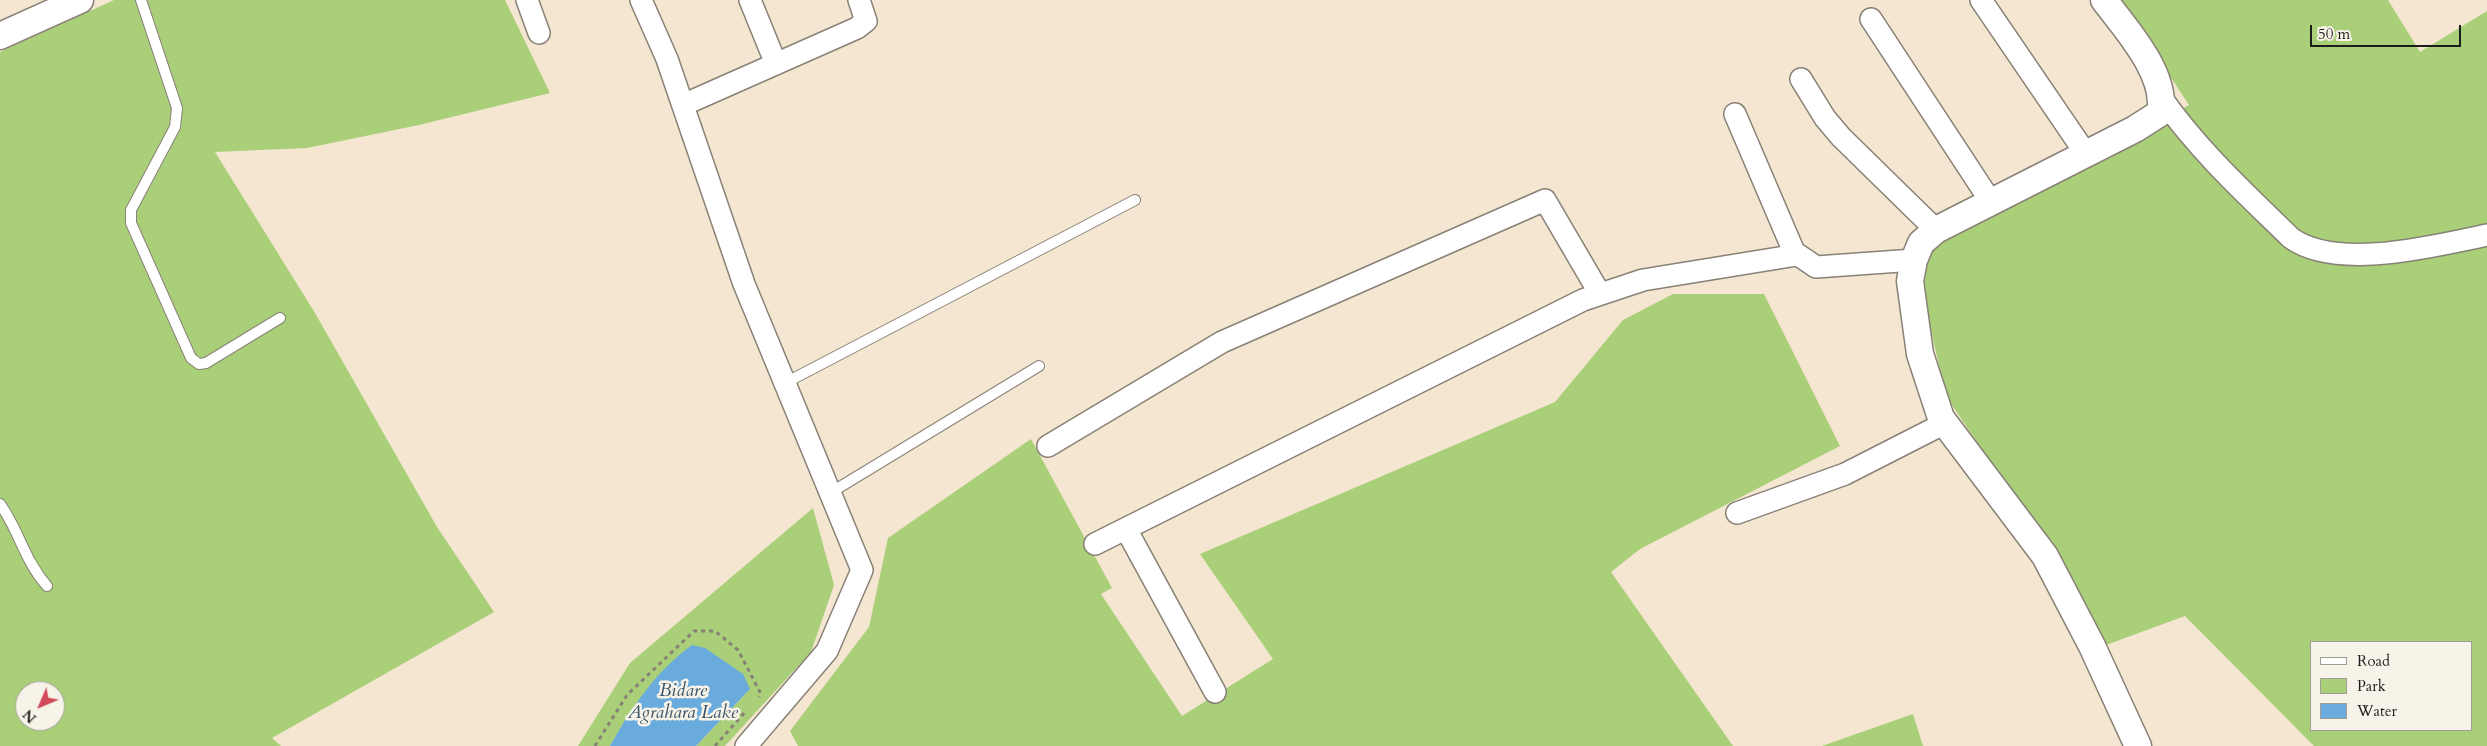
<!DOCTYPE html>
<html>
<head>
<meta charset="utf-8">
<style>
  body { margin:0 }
  #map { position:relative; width:2487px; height:746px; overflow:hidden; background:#f4e6d0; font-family:Cardo,serif }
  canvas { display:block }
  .legend { position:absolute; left:2310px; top:641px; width:162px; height:90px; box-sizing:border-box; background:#f7f3e8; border:1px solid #9f9d96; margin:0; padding:6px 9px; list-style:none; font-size:15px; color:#1c1c1c }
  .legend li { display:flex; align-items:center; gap:10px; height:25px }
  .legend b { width:25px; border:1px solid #9f9d96 }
  .north { position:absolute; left:15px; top:681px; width:50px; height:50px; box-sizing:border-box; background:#f7f3e8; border:1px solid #9f9d96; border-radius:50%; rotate:225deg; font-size:14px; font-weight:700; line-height:20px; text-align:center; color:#1c1c1c }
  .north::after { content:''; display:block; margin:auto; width:18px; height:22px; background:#d1495b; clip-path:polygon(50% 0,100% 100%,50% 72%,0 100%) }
  .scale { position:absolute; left:2310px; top:25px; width:151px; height:22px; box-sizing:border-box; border:2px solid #1c1c1c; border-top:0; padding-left:6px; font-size:15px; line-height:18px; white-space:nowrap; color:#1c1c1c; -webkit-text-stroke:4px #f7f3e8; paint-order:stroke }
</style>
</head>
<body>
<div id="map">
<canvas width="2487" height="746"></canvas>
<ul class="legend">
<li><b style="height:6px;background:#fff"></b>Road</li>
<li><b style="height:14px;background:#aacf79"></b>Park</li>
<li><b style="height:14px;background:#69abdd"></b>Water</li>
</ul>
<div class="north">N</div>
<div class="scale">50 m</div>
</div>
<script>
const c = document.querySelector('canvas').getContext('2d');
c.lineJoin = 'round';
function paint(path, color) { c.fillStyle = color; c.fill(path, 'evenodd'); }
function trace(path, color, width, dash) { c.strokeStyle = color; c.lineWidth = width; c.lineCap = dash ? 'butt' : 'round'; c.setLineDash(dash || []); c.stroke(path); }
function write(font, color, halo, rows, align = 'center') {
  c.font = font + ' Cardo,serif'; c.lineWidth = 5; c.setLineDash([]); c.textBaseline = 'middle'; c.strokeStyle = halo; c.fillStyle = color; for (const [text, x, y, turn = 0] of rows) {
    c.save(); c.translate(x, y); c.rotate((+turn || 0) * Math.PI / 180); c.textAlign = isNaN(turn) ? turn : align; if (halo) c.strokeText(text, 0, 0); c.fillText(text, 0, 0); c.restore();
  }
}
paint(new Path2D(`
  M114 0H505L550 93 419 125 307 148 215 152 315 313 437 527 494 612 272 738 281 746H0V52ZM25 691H55V721H25Z
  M2120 0H2388L2420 52 2487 11V746H2314L2185 616 2106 645 2010 492 1946 396 1920 282 1928 248 2189 105ZM2311 642H2471V730H2311Z
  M1673 294H1764L1840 446 1640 549 1611 572 1733 746H798L790 731 869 627 888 538 1031 439 1112 588 1101 594 1182 716 1273 659 1200 554 1555 402 1623 320Z
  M813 508 834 585 811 652 725 746H696L750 689 622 725 610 746H578L630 663Z
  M1913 714 1923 746H1822Z`), '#aacf79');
paint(new Path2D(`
  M692 645 705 648 743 674 750 689 696 746H610C631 708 656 671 692 645Z`), '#69abdd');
const service = new Path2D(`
  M141 0 177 108 175 127 131 210V223L191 358 199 364 206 363 280 318
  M785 383 1135 200
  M830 493 1039 366
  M0 504C19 530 24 560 47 586`);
const minor = new Path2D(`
  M527 0 539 33
  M641 0 667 59 744 284 862 570 827 651 746 746
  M750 0 776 64
  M1981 0 2086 154
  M1871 19 1991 202
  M1801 79 1825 118 1841 137 1936 230
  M2163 100C2200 152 2246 194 2291 238 2337 271 2434 246 2487 235
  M683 105 857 28 866 21 859 0
  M1735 114 1794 252 1816 267 1914 260
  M1048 446 1222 342 1545 200 1600 294
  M1737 513 1845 474 1945 423
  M1126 529 1215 692
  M1095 544 1583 300 1643 280 1797 255`);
const tertiary = new Path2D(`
  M2104 0C2126 29 2168 75 2160 113L2135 129 1936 230 1921 243 1914 260 1910 281 1920 354 1941 418 2045 556 2092 646 2138 746
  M0 36 80 0`);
trace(service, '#888176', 12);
trace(minor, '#888176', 24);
trace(tertiary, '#888176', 29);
trace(new Path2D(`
  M595 746 627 695 694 631H715L738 650 761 694 759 697
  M715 746 746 711`), '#888176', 3, [4, 4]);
trace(service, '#fff', 10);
trace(minor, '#fff', 21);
trace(tertiary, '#fff', 26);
write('italic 19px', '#3b5569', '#f7f3e8', [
  ["Bidare",683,692],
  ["Agrahara Lake",683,714]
]);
</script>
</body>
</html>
